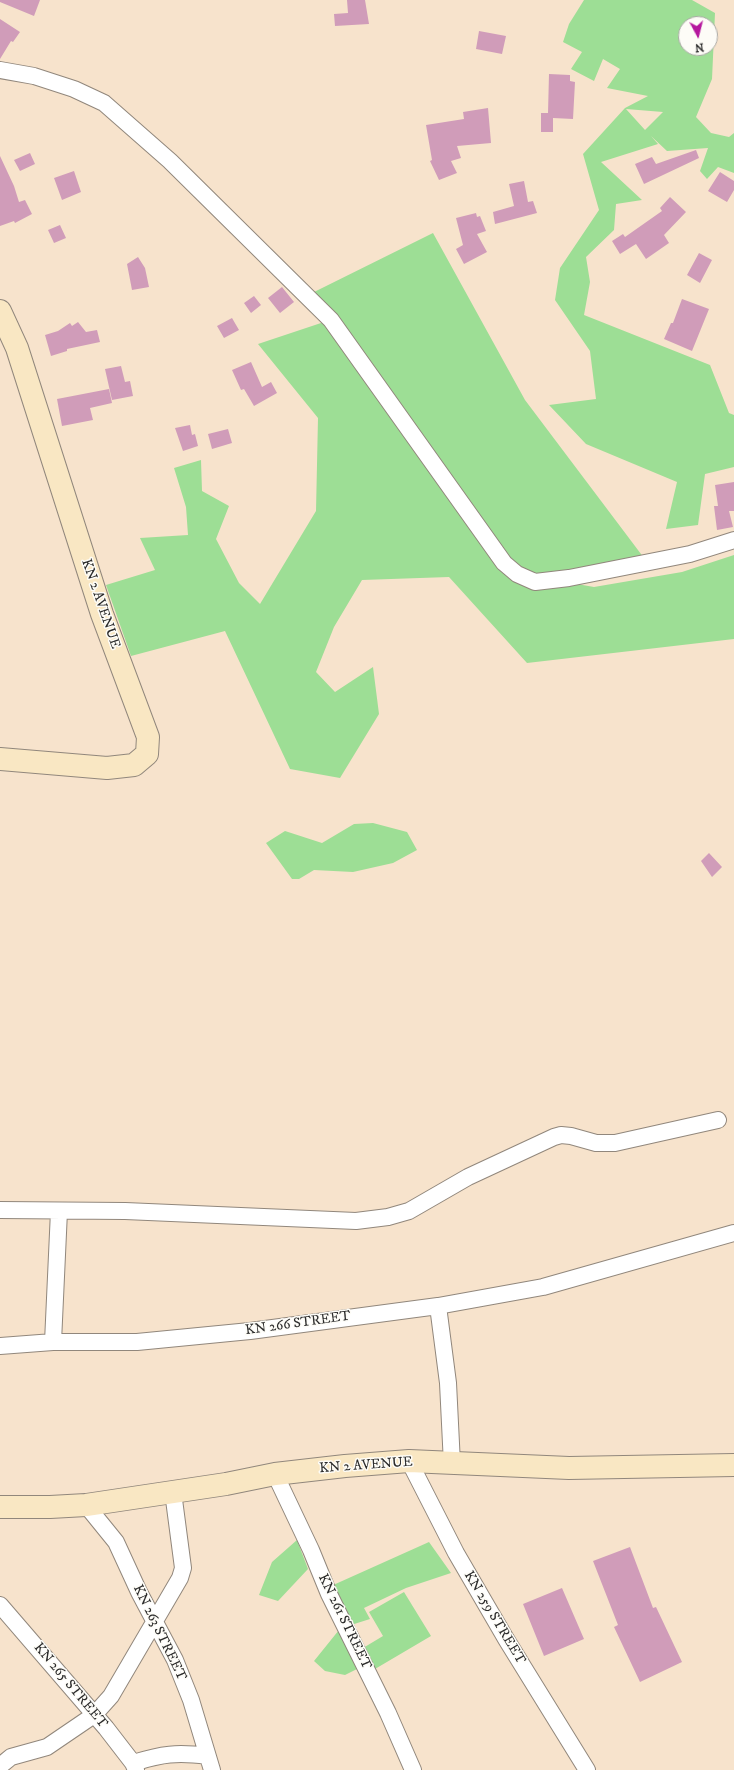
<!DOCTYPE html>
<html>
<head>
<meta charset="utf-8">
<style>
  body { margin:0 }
  #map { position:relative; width:734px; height:1770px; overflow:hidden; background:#f7e3cc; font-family:"IM FELL DW Pica",serif }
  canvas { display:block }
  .north { position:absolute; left:678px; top:16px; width:40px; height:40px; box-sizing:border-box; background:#fdfcf7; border:1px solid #a9a8a5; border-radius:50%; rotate:173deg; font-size:11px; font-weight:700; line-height:16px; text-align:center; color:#2b2b2b }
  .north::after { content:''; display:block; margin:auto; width:14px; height:18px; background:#b5179e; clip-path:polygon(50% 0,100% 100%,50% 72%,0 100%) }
</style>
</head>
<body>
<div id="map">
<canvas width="734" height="1770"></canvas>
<div class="north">N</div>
</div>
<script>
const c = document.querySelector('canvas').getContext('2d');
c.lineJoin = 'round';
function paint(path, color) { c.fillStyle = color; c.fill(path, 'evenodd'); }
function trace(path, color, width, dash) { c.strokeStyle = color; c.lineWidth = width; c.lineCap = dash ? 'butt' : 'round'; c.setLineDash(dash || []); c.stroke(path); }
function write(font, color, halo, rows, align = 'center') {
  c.font = font + ' "IM FELL DW Pica",serif'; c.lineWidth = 3; c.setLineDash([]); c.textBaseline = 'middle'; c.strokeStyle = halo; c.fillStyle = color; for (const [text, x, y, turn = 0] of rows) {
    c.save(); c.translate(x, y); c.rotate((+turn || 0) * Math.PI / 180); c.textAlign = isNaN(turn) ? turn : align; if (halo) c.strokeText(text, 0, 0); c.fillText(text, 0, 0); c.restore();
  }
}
paint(new Path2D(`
  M584 0H692L715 13 712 79 696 117 711 133 729 137 734 133V173L718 167 707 179 700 171 708 148 667 151 651 136 658 144 601 162 642 200 616 204 614 230 586 257 590 282 584 315 710 365 729 413 734 415V467L705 474 698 525 666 529 677 482 586 444 549 405 596 399 590 351 555 300 560 268 599 210 583 154 625 108 648 96 607 88 620 69 603 59 594 81 571 69 582 52 563 42 569 24ZM686 24H710V48H686ZM626 109 663 112 645 130Z
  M433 233 525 400 647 562 586 575 520 574 594 587 682 572 734 555V639L527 663 449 577 362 580 334 627 316 672 335 692 373 667 379 714 340 778 290 769 225 631 131 656 106 585 155 570 140 538 188 535 186 507 174 468 201 460 202 491 229 506 216 539 239 583 260 604 316 511 318 418 258 344 327 321 306 296Z
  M373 823 407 832 417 850 393 863 353 872 314 870 299 879H292L266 843 285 831 322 843 354 824Z
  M297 1540 308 1569 278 1601 259 1595 272 1562Z
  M429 1542 451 1573 406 1588 364 1608 370 1619 351 1625 331 1586Z
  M404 1592 431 1636 375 1669 363 1648 383 1636 369 1612Z
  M339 1630 357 1669 345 1675 325 1671 314 1661Z`), '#9dde95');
paint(new Path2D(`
  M0 0H40L34 16 0 2Z
  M347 0H365L369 24 335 26 334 14 348 13Z
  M0 19 20 32 13 42 11 41 0 59Z
  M479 31 506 36 502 54 476 49Z
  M549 74 570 75V81L575 82 573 119 553 118V132H541V113H548Z
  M488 108 491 143 457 146 461 158 451 161 457 173 439 180 430 161 432 160 426 125 464 119 463 112Z
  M696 150 699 158 644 184 635 164 652 157 656 164Z
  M30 153 35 164 20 171 14 160Z
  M0 156 14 186 19 202 25 200 32 214 15 223 14 221 0 226Z
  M74 171 81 192 62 200 54 178Z
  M720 172 734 181V190L727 202 708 191Z
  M524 181 528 202 533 201 537 213 495 224 493 212 514 206 509 184Z
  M670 197 686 212 664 235 669 243 646 259 636 244 620 254 612 241 623 234 625 237 662 211 660 208Z
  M476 213 477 217 480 216 486 231 477 234 487 252 464 264 456 249 463 245 456 218Z
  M60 225 66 238 54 243 48 230Z
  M699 253 712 260 700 283 687 275Z
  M138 257 145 268 149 287 132 290 127 264Z
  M282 287 294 302 280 313 268 298Z
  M254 296 261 305 251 313 244 303Z
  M682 299 709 309 692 351 664 339 671 323H673Z
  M232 318 239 330 224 338 217 326Z
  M78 322 86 332 97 330 100 342 67 349V351L51 356 45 335 58 331 70 323 72 326Z
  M251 362 262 387 271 382 277 393 254 406 244 389 241 390 232 370Z
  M121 366 125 382 130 381 133 396 112 400 105 369Z
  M109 389 112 403 90 408 93 420 62 426 57 399Z
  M190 425 192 435 195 434 198 446 183 451 175 428Z
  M228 429 232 443 212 449 208 434Z
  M734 482V511H729L733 527 717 530 714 506H718L715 485Z
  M709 853 722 867 712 877 701 861Z
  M630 1547 653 1608 656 1607 682 1662 640 1682 614 1627 618 1625 593 1561Z
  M562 1588 584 1639 544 1656 523 1604Z`), '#d09cb9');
const minor = new Path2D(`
  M0 70 34 76 74 89 104 103 170 161 331 320 504 563 517 574 535 582 569 578 690 554 734 540
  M0 1210 125 1211 356 1221 388 1217 409 1211 468 1177 554 1137 561 1135 571 1136 596 1143H615L718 1120
  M438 1306 543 1287 734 1233
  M53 1342 59 1211
  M0 1346 53 1342H137L250 1331 438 1306 448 1383 452 1464
  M409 1461 456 1553 506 1639 587 1770
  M275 1474 311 1550 329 1594 388 1713 413 1770
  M86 1505 116 1542 139 1592 175 1660 191 1700 212 1770
  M0 1605 106 1728 133 1763 136 1770
  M133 1763C162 1754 177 1752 207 1756
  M0 1766 11 1757 47 1747 94 1715 111 1696 180 1578 183 1568 173 1492`);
const secondary = new Path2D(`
  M0 311 17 348 102 614 148 737 147 754 134 765 107 768 0 759
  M0 1507H50L86 1505 226 1484 275 1474 345 1466 409 1461 569 1468 734 1465`);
trace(minor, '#91877c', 18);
trace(secondary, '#91877c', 24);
trace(minor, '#fff', 16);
trace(secondary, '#f9e7c3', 22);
write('14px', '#2b2b2b', '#fdfcf7', [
  ["KN 2 AVENUE",100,604,71],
  ["KN 266 STREET",298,1324,-8],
  ["KN 2 AVENUE",366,1466,-4],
  ["KN 259 STREET",494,1618,59],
  ["KN 261 STREET",344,1622,64],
  ["KN 263 STREET",159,1633,64],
  ["KN 265 STREET",70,1686,50]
]);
</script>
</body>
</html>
